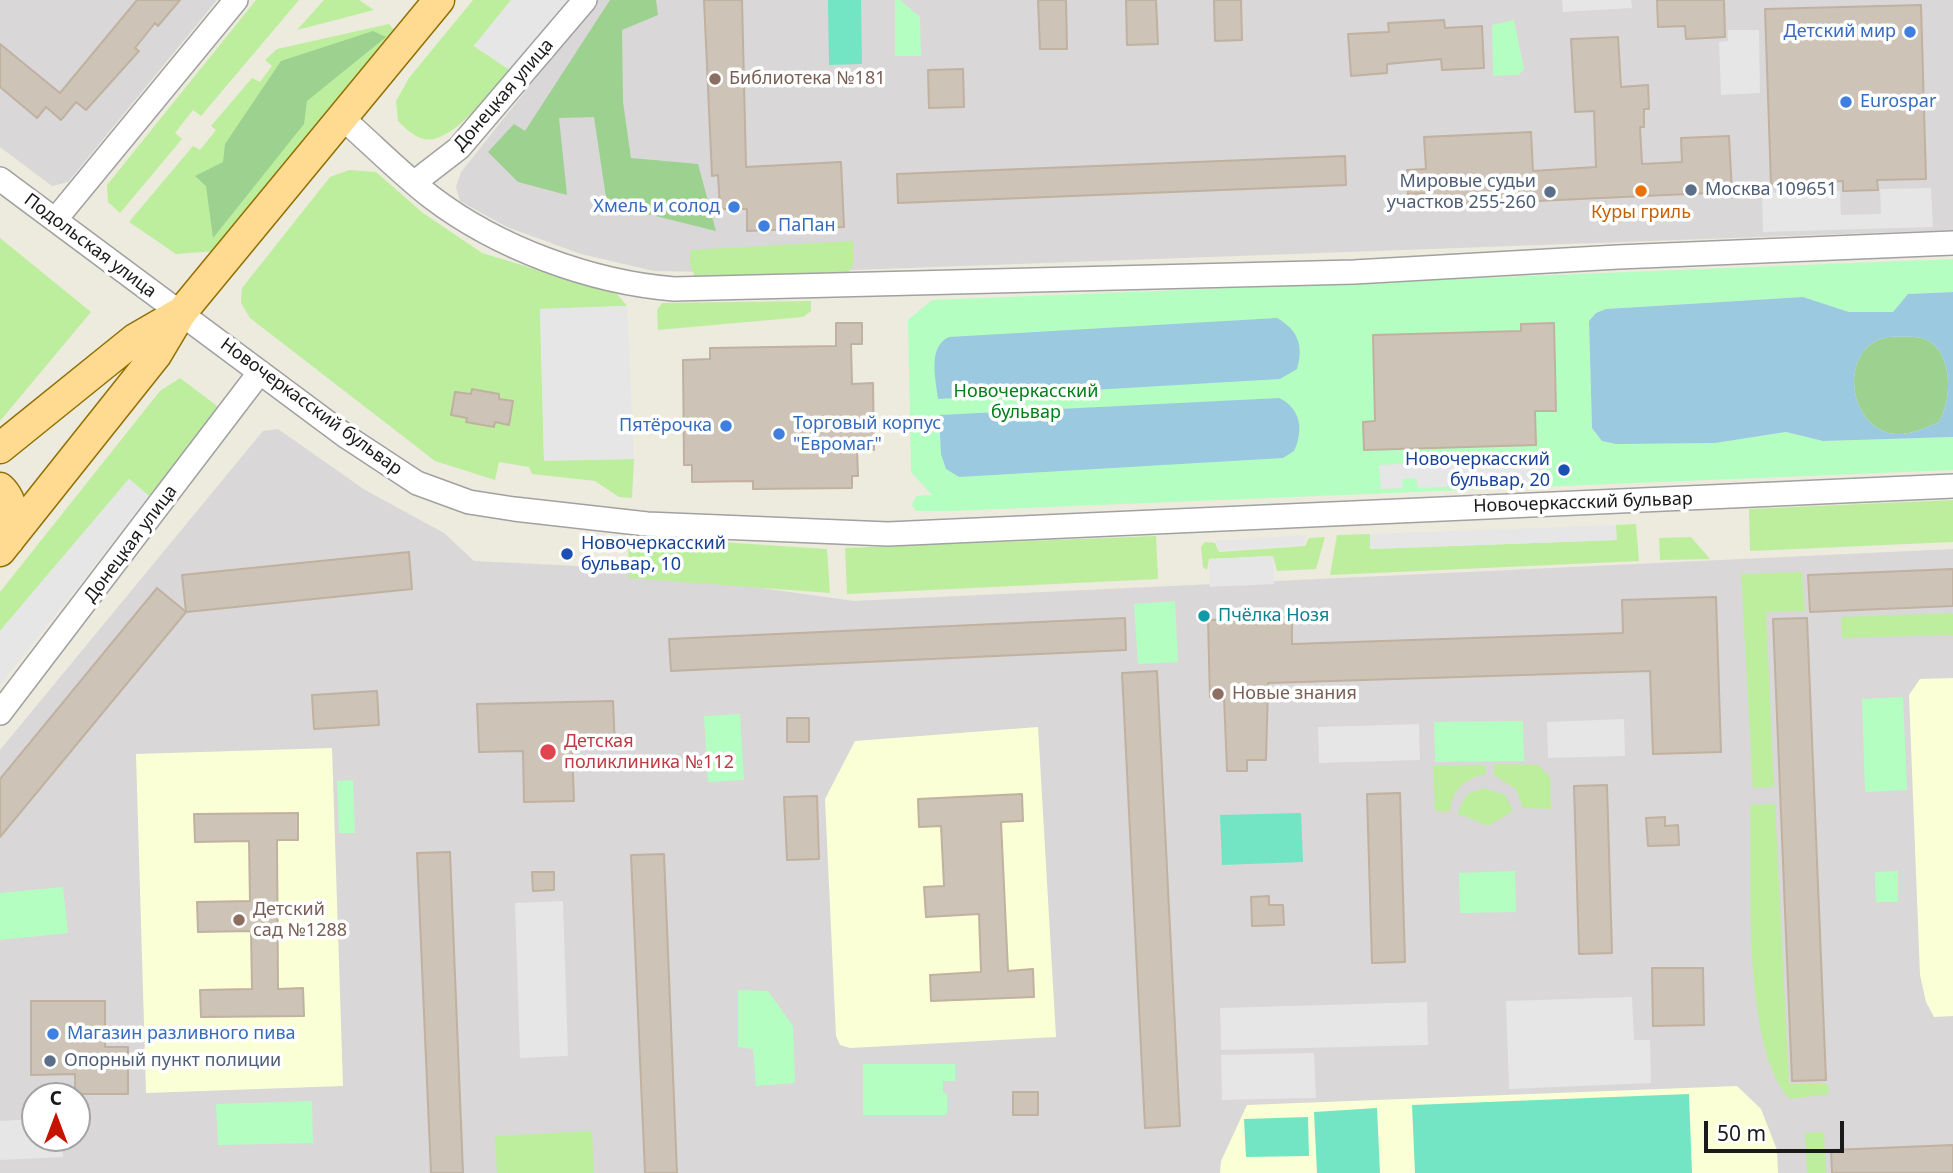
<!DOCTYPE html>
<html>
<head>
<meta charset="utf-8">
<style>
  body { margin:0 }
  #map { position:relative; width:1953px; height:1173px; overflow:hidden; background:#edeade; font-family:"Noto Sans",sans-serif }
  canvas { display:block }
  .north { position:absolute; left:21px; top:1082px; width:70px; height:70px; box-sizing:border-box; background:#fff; border:2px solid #a3a3a3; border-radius:50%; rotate:0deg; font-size:19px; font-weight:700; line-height:28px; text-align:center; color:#1a1a1a }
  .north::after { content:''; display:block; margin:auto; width:24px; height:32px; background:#c51300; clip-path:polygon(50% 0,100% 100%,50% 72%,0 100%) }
  .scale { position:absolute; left:1704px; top:1121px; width:140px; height:32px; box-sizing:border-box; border:4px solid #1a1a1a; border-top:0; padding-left:9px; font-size:21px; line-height:24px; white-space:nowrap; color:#1a1a1a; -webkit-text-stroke:5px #fff; paint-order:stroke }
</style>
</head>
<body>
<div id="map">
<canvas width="1953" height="1173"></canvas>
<div class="north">С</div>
<div class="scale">50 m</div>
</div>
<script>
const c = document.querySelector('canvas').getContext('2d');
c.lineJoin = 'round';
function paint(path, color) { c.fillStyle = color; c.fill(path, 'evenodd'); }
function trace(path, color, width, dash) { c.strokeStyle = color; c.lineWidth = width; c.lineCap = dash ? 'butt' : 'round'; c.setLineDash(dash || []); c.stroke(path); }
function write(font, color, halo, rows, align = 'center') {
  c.font = font + ' "Noto Sans",sans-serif'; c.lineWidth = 7; c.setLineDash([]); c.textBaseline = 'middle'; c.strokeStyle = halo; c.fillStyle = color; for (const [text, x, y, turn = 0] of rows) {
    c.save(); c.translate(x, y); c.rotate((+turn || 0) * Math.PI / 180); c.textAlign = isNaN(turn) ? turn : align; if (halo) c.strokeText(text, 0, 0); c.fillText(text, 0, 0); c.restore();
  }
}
paint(new Path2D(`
  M0 0H217L68 182 52 186 0 147Z
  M598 0H1953V230L769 273 654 271 581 254 507 227 460 201 456 187 461 172Z
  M278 429 365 490 444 533 474 561 619 568 854 601 1953 549V1173H0V750L263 431ZM35 1096H77V1138H35Z`), '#d9d7d7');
paint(new Path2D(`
  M1953 678V1016L1934 1017 1926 1002 1920 975 1909 695 1920 679Z
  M1038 727 1056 1037 850 1048 840 1045 836 1036 825 799 855 741Z
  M332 748 343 1086 146 1093 136 754Z
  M1737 1086 1761 1109 1777 1150 1778 1173H1220L1221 1161 1247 1105Z`), '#fbffd6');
paint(new Path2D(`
  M256 0H299L201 116 193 110 175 133 182 139 120 213 108 202 107 185Z
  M324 0H359L374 10 297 30Z
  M473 0H511L474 46 510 70C494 88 451 146 424 139 413 136 405 128 398 121L396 101 409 78Z
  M389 24 397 33 216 251 176 254 129 222 193 146 200 150 216 130 211 126 252 78 260 82 272 66 265 60 277 49Z
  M349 170 376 172 423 213 482 253 617 294 627 306 540 309 544 460 634 459 632 498 619 497 595 481 532 474 529 467 499 462 495 480 435 461 250 318 241 303 242 288 330 177Z
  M0 238 91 312 0 421Z
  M853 241V265L847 275 695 277 690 265V250Z
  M811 301V311L803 317 658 330 657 310 662 303Z
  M180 378 221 409 149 496 129 479 0 631V592L160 391Z
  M1953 500V542L1750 551 1749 509Z
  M1636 524 1639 561 1330 575 1337 535 1370 534 1371 549 1616 540V525Z
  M628 536 827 549 830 593 629 578Z
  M1156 536 1158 579 847 594 845 548Z
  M1325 537 1316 569 1277 571 1273 556 1209 559 1207 570 1203 567 1201 547 1205 542 1215 543 1219 552 1305 546 1309 538Z
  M1691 537 1710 559 1660 560 1659 538Z
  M1802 572 1805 611 1766 612 1774 787 1753 788 1741 574Z
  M1953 613V635L1842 638 1841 617Z
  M1494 764 1538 765 1550 777 1551 809 1523 808 1516 789 1494 775Z
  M1485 765 1486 774C1466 778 1452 789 1450 811H1435L1433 766Z
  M1484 788 1505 795 1513 811 1488 826 1457 813 1467 794Z
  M1775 804 1789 1084H1828L1829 1094 1790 1099C1741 1047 1752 877 1750 805Z
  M592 1131 594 1173H497L495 1136Z
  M1824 1132 1826 1173H1807L1805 1133Z`), '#bdee9e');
paint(new Path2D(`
  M610 0H656L658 15 622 30 623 102 631 158 698 164 716 231 607 204 594 117 559 118 567 195 518 182 488 152 514 124 525 131Z
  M373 31 386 37 307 101 304 124 213 238 206 186 195 176 223 162 225 144 281 61Z
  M1888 337C1900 337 1916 335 1927 340 1953 353 1953 401 1938 423 1926 427 1914 433 1902 434 1849 438 1834 347 1888 337Z`), '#9cd18f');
paint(new Path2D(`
  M895 0H900L920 17 921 56H895Z
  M1514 20 1524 69 1519 75 1493 76 1492 25Z
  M1953 259V292L1908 294 1893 312H1849L1803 297 1606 309 1596 313 1589 321 1592 428 1715 443 1786 432 1823 441 1953 437V470L952 511H916L912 505 916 496 932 495 911 472 908 320 932 300Z
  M1175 601 1178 662 1138 664 1134 604Z
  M1903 697 1907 790 1865 792 1862 699Z
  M740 714 744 780 708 782 704 716Z
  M1523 721 1524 761 1435 762 1434 722Z
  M353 780 355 833H339L337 781Z
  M1515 871 1516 912 1460 913 1459 873Z
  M1898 871V902H1876L1875 872Z
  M63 887 68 933 0 940V893Z
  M738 990 768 991 793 1026 795 1083 756 1086 753 1049 738 1047Z
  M863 1064H955V1081H943V1093H947V1115H863Z
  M312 1101 313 1143 218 1145 216 1104Z`), '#b5fec2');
paint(new Path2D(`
  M828 0H861L862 64 829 65Z
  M1301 813 1303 862 1222 865 1220 815Z
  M1689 1094 1692 1173H1415L1412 1105Z
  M1377 1108 1380 1173H1317L1314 1112Z
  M1308 1117 1309 1156 1246 1157 1244 1119Z`), '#73e5c4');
paint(new Path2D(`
  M511 0H567L510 70 474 46Z
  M1562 0H1631L1632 8 1563 12Z
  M1728 30H1759L1760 93 1721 95 1719 42 1728 41Z
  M1931 188 1933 227 1763 232 1762 193 1840 191 1841 215 1881 214 1880 189Z
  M627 306 634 459 544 461 540 309Z
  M1530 457 1543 461 1544 483 1418 488 1416 478 1402 479 1403 488 1381 489 1379 465Z
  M129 479 149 496 0 685V631Z
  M1616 525 1617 540 1370 549V534Z
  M1307 535 1304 545 1219 551 1216 541Z
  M1273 556 1274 584 1210 587 1209 559Z
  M1624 719 1625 756 1548 758 1547 722Z
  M1419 724 1420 760 1319 763 1318 727Z
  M563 901 568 1056 520 1058 515 903Z
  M1632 997 1634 1040H1650L1651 1083 1509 1089 1506 1001Z
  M1427 1002 1428 1045 1221 1050 1220 1008Z
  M1314 1053 1316 1098 1222 1100 1221 1055Z
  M35 1119V1138H62L63 1157 0 1160V1121Z`), '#e6e6e6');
paint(new Path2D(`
  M1953 292V437L1823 441 1786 432 1715 443 1616 444 1602 441 1592 428 1589 321 1596 313 1606 309 1803 297 1849 312H1893L1908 294ZM1888 337C1900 337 1916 335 1927 340 1953 353 1953 401 1938 423 1926 427 1914 433 1902 434 1849 438 1834 347 1888 337Z
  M1277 318C1298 330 1304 346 1297 369L1280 379 938 399C936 379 927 347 949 337Z
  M1279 398C1301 408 1304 431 1294 451L1283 458 959 477 946 469 941 454 939 415Z`), '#9ac9e0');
const building = new Path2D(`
  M137 0H180L158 26 155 23 135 48 139 51 86 110 76 102 61 120 46 107 37 118 0 87V44L60 93Z
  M704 0H742L746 167 841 162 844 227 747 231V209H720L718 175 712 176Z
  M1038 0H1066L1067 49H1040Z
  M1126 0H1156L1158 44 1127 45Z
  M1214 0H1241L1242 40 1215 41Z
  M1657 0H1724L1725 37 1686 39 1685 26 1658 27Z
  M1921 5 1926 179 1877 180 1878 190 1843 191V181L1771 184 1765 9Z
  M1444 20 1445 28 1482 26 1484 68 1442 70 1441 59 1387 64V73L1351 76 1348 34 1389 32 1388 23Z
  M1618 37 1621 87 1648 85 1649 109H1644V127H1640L1642 164 1682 162 1681 138 1729 136 1732 192 1427 206V193L1408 194 1407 170 1426 169 1424 137 1531 132 1533 171 1596 167 1594 111 1575 112 1571 39Z
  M963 69 964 107 929 108 928 70Z
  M1345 156 1346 185 898 203 897 174Z
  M836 323H862V344H851L852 384 873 383 874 450H857L858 476H852V488L753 489V481L692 482V465H684L683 360 710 359V348L836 346Z
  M1554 323 1556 411H1535L1536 445 1364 450 1363 422 1375 421 1373 335 1521 331V324Z
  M472 389 499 394V399L513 401 509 425 495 422 494 427 466 422 467 418 451 415 455 392 471 394Z
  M409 552 412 589 186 612 182 575Z
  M1953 569V606L1810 612 1808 575Z
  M157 588 186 612 0 837V779Z
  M1716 597 1721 752 1653 754 1650 671 1268 683 1266 760H1247V771H1227L1224 696 1210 697 1208 620 1292 617V644L1623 633 1622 600Z
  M1125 618 1126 650 671 671 669 639Z
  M1807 618 1826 1080 1792 1081 1773 619Z
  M1157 671 1180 1126 1145 1128 1122 673Z
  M377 691 379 725 314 729 312 695Z
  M613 701 615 748 572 749 574 801 524 802 523 751 479 752 477 704Z
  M787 718H809V742H787Z
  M1607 785 1612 953 1579 954 1574 786Z
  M1400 793 1405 962 1372 963 1367 794Z
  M1022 794 1023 821 1001 822 1008 971 1033 969 1034 997 931 1001 930 975 981 972 979 914 926 917 924 887 944 886 941 826 919 827 918 799Z
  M817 796 819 859 787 860 784 797Z
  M298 813V840H277L278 989 303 988 304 1016 201 1017 200 990 252 989 251 931 198 932 197 902 250 901 249 841 195 842 194 814Z
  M1665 817V826L1678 825 1679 845 1648 846 1646 818Z
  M450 852 463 1173H431L417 853Z
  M664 854 677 1173H645L631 855Z
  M532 872H554V890L533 891Z
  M1269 896V905H1283L1284 925 1252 926 1251 897Z
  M1652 968H1703L1704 1025 1653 1026Z
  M31 1001H105V1047H128V1094H75V1074L31 1075Z
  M1013 1092H1038V1115H1013Z
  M1953 1145V1173H1832L1831 1150Z`);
paint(building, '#cdc3b7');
trace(building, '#c0b1a0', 2);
const minor = new Path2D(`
  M342 118C372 144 400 173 431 197 498 248 590 282 674 289L1354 272 1618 257 1953 243
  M0 179 347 437 417 483 469 502 514 509 647 524 888 534 1953 486
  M415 182 459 148 585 0
  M55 220 236 0
  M0 713 260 372`);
const major = new Path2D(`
  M0 448 135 339 180 313
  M0 488C15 502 13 522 9 540
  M0 551 156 355 181 313 439 0`);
trace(minor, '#a1a1a1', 26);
trace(major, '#916f00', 33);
trace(minor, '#fff', 23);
trace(major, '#ffdb92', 30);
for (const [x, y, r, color] of [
  [1910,32,7,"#3f7fe0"],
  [715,79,7,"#8d6e63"],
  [1846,102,7,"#3f7fe0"],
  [1691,190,7,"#5c6f8a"],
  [1641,191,7,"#e8710a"],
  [1550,192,7,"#5c6f8a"],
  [734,207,7,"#3f7fe0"],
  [764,226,7,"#3f7fe0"],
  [726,426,7,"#3f7fe0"],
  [779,434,7,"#3f7fe0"],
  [1564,470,7,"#1a4fb4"],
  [567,554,7,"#1a4fb4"],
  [1204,616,7,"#0f9aa8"],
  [1218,694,7,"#8d6e63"],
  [548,752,9,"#e0444e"],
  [239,920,7,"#8d6e63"],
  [53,1034,7,"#3f7fe0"],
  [50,1061,7,"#5c6f8a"]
]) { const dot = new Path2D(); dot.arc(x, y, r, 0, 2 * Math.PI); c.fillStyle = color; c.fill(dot); trace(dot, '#fff', 2.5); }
write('18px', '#366cbe', '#fff', [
  ["Детский мир",1896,32,"right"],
  ["Eurospar",1860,102],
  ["Хмель и солод",720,207,"right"],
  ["ПаПан",778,226],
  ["Торговый корпус",793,424],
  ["\"Евромаг\"",793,445],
  ["Пятёрочка",712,426,"right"],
  ["Магазин разливного пива",67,1034]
], 'left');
write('18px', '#785e54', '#fff', [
  ["Библиотека №181",729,79],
  ["Новые знания",1232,694],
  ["Детский",253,910],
  ["сад №1288",253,931]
], 'left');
write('18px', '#1a1a1a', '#fff', [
  ["Донецкая улица",504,95,-49],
  ["Подольская улица",90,246,37],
  ["Новочеркасский бульвар",311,407,36],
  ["Новочеркасский бульвар",1583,503,-2],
  ["Донецкая улица",131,544,-53]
]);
write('18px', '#4e5e75', '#fff', [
  ["Мировые судьи",1536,182,"right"],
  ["участков 255-260",1536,203,"right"],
  ["Москва 109651",1705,190],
  ["Опорный пункт полиции",64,1061]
], 'left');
write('18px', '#c56008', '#fff', [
  ["Куры гриль",1641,213]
]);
write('18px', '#017f18', '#fff', [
  ["Новочеркасский",1026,392],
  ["бульвар",1026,413]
]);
write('18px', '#164399', '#fff', [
  ["Новочеркасский",1550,460],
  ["бульвар, 20",1550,481],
  ["Новочеркасский",581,544,"left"],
  ["бульвар, 10",581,565,"left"]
], 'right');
write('18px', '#0d838f', '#fff', [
  ["Пчёлка Нозя",1218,616]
], 'left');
write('18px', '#be3a42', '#fff', [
  ["Детская",564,742],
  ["поликлиника №112",564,763]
], 'left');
</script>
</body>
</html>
